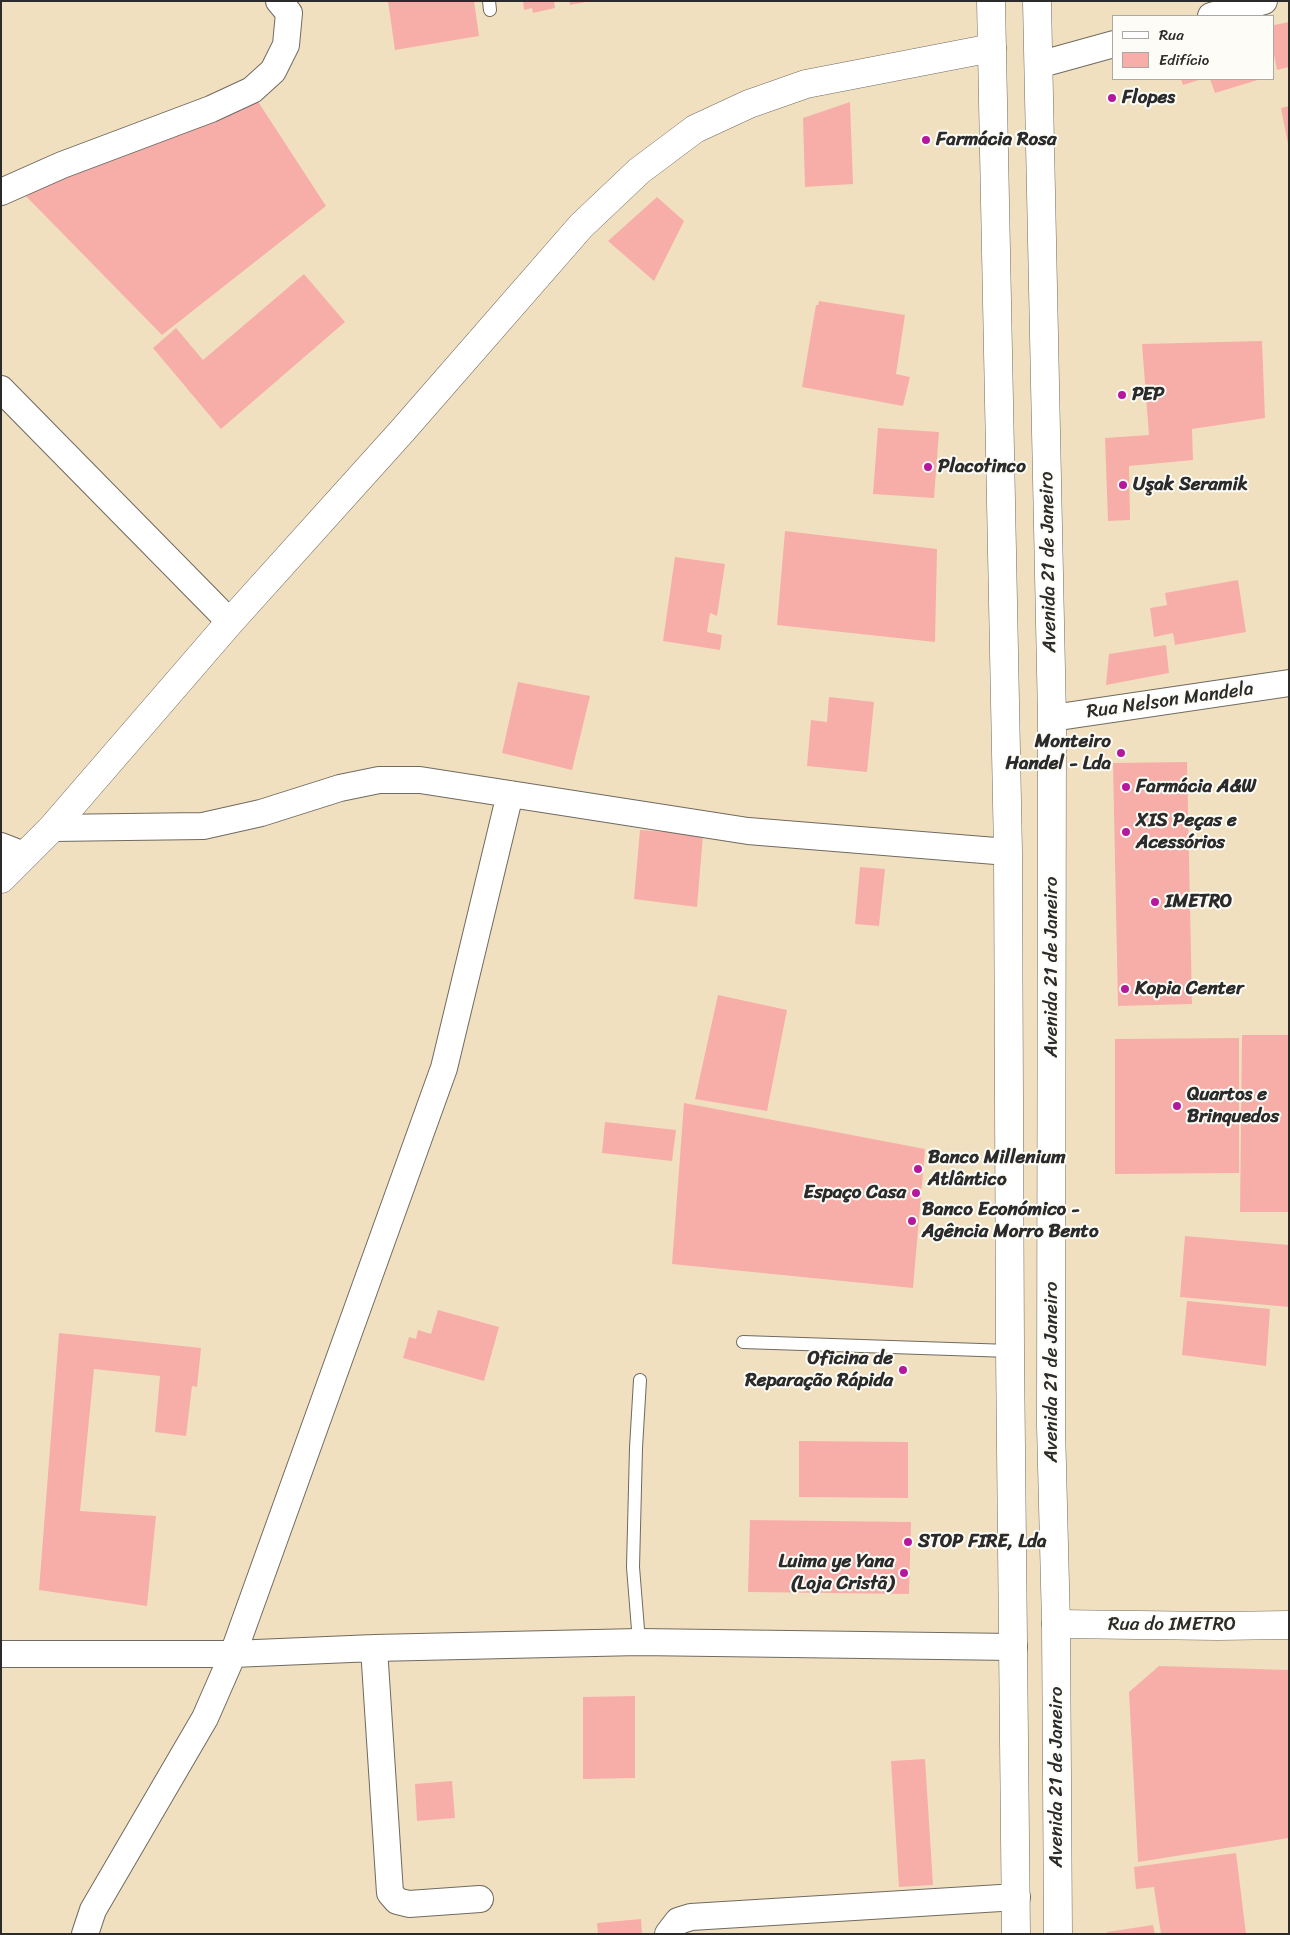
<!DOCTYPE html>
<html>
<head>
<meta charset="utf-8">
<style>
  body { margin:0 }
  #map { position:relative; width:1290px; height:1935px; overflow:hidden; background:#f1e0c0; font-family:Sriracha,sans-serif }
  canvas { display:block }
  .frame { position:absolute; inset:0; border:2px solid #2b2b2b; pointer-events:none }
  .legend { position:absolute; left:1112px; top:15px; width:162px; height:65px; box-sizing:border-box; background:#fdfcf7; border:1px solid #a9a8a5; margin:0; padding:6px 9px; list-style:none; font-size:15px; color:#2b2b2b }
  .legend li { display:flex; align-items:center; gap:10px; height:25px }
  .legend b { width:25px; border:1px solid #a9a8a5 }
</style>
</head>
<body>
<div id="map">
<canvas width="1290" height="1935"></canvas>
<div class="frame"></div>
<ul class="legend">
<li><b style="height:6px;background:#fff"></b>Rua</li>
<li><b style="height:14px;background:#f7aea9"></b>Edifício</li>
</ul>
</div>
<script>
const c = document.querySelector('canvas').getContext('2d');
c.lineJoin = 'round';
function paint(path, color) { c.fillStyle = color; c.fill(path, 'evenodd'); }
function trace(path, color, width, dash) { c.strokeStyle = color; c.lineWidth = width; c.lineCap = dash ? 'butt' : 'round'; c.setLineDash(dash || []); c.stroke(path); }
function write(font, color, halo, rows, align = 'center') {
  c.font = font + ' Sriracha,sans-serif'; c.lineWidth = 4; c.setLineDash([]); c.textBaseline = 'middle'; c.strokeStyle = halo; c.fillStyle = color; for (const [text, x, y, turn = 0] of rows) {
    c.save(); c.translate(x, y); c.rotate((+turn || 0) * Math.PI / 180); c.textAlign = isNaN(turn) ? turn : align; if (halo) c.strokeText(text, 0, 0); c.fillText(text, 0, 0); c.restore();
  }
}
paint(new Path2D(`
  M388 1H474L479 36 395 50Z
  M523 1H554L555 8 533 13 532 8 524 10Z
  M569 1H586V2L570 5Z
  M1289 22V67L1277 70 1274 55V25Z
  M1181 79H1202L1183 85Z
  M1210 79H1261L1215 93Z
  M255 97 326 206 162 335 18 188Z
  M850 102 853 184 805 187 803 118Z
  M1289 106V144H1288L1281 108Z
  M657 197 684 221 654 281 608 241Z
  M304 274 345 322 221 429 153 348 176 328 203 360Z
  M819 301 905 315 896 374 910 377 903 406 802 387 816 305H818Z
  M1262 341 1265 418 1192 429 1193 460 1129 466 1130 520 1108 521 1105 438 1149 435 1142 344Z
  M878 428 939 432 934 498 873 494Z
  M785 531 937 549 935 642 777 625Z
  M675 557 725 564 717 616 710 613 707 632 722 635 720 650 663 641Z
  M1238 580 1246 632 1175 645 1173 633 1154 637 1150 608 1167 605 1165 593Z
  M1166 645 1169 673 1106 685 1109 654Z
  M518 682 590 696 572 770 502 753Z
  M829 697 874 702 867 772 807 766 811 720 827 722Z
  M1187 762 1192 1004 1118 1006 1113 763Z
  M640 830 703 835 697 907 634 899Z
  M860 867 885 869 879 926 855 924Z
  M718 995 787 1010 767 1111 695 1099Z
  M1242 1035H1289V1212H1240Z
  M1239 1038V1173L1115 1174V1039Z
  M684 1103 925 1149 913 1288 672 1264Z
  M605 1122 676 1130 672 1161 602 1153Z
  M1185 1236 1289 1245V1307L1180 1297Z
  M1187 1301 1270 1309 1266 1366 1182 1355Z
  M438 1310 499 1327 484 1381 403 1358 409 1337 416 1339 418 1330 431 1334Z
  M59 1333 201 1348 197 1387 192 1386 186 1436 155 1432 160 1376 94 1369 80 1511 156 1516 147 1606 39 1590Z
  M799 1441 908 1442V1498L799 1497Z
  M750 1520 911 1522 909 1594 748 1592Z
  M1159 1666 1289 1670V1838L1138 1862 1129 1692Z
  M635 1696V1778L583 1779V1697Z
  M925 1759 933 1885 899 1887 891 1761Z
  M452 1781 455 1818 417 1821 415 1784Z
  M1236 1853 1246 1934H1161L1154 1887 1136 1889 1134 1867Z
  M641 1919 642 1934H598L597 1923Z
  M1153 1925 1155 1934H1107V1932Z`), '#f7aea9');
const service = new Path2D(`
  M489 1 490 10
  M743 1342 1010 1351
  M639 1642 633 1567 636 1448 640 1380`);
const minor = new Path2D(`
  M1211 16 1264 1
  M1038 65 1114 44
  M1 192 62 165 211 109 252 90 273 71 286 45 289 13 279 1
  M1 389 230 622
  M1052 718 1289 683
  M52 828 203 826 261 813 340 788 379 780H420L748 831 1008 852
  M1 846 24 855
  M374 1648 390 1893 397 1901 409 1904 480 1899
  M1 1654H233L374 1648 639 1642 1014 1647
  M85 1934 93 1910 205 1718 233 1654 444 1068 510 794
  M668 1934 678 1921 691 1917 1017 1897`);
const secondary = new Path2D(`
  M1 879 52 828 230 622 403 430 581 226 639 171 695 129 749 104 806 84 992 48
  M1056 1624 1218 1626 1289 1625`);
const primary = new Path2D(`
  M991 1 1008 852 1010 1351 1016 1934
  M1037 1 1052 718 1051 1426 1056 1624 1058 1934`);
trace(service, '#706a5f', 14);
trace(minor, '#706a5f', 28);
trace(secondary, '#706a5f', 29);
trace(primary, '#706a5f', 29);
trace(service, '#fff', 12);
trace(minor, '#fff', 26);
trace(secondary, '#fff', 28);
trace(primary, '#fff', 28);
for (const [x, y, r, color] of [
  [1112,98,5,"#b5179e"],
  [926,140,5,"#b5179e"],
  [1122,395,5,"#b5179e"],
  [928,467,5,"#b5179e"],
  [1123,485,5,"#b5179e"],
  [1121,753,5,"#b5179e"],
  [1126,787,5,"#b5179e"],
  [1126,832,5,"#b5179e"],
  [1155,902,5,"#b5179e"],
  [1125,989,5,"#b5179e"],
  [1177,1106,5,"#b5179e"],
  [918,1169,5,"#b5179e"],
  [916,1193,5,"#b5179e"],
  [912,1221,5,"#b5179e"],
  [903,1370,5,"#b5179e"],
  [908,1542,5,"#b5179e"],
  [904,1573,5,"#b5179e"]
]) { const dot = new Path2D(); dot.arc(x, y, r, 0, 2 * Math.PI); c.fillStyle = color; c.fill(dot); trace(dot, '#fdfcf7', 2); }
write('bold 19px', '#2b2b2b', '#fdfcf7', [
  ["Flopes",1122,98],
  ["Farmácia Rosa",936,140],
  ["PEP",1132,395],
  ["Placotinco",938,467],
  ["Uşak Seramik",1133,485],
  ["Monteiro",1111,742,"right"],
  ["Handel - Lda",1111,764,"right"],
  ["Farmácia A&W",1136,787],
  ["XIS Peças e",1136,821],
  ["Acessórios",1136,843],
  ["IMETRO",1165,902],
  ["Kopia Center",1135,989],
  ["Quartos e",1187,1095],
  ["Brinquedos",1187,1117],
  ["Banco Millenium",928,1158],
  ["Atlântico",928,1180],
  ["Espaço Casa",906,1193,"right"],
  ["Banco Económico -",922,1210],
  ["Agência Morro Bento",922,1232],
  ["Oficina de",893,1359,"right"],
  ["Reparação Rápida",893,1381,"right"],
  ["STOP FIRE, Lda",918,1542],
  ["Luima ye Yana",894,1562,"right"],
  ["(Loja Cristã)",894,1584,"right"]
], 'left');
write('19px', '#2b2b2b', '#fdfcf7', [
  ["Avenida 21 de Janeiro",1049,562,-91],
  ["Rua Nelson Mandela",1170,701,-8],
  ["Avenida 21 de Janeiro",1052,967,-90],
  ["Avenida 21 de Janeiro",1052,1372,-90],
  ["Rua do IMETRO",1172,1625],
  ["Avenida 21 de Janeiro",1057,1777,-90]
]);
</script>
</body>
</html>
